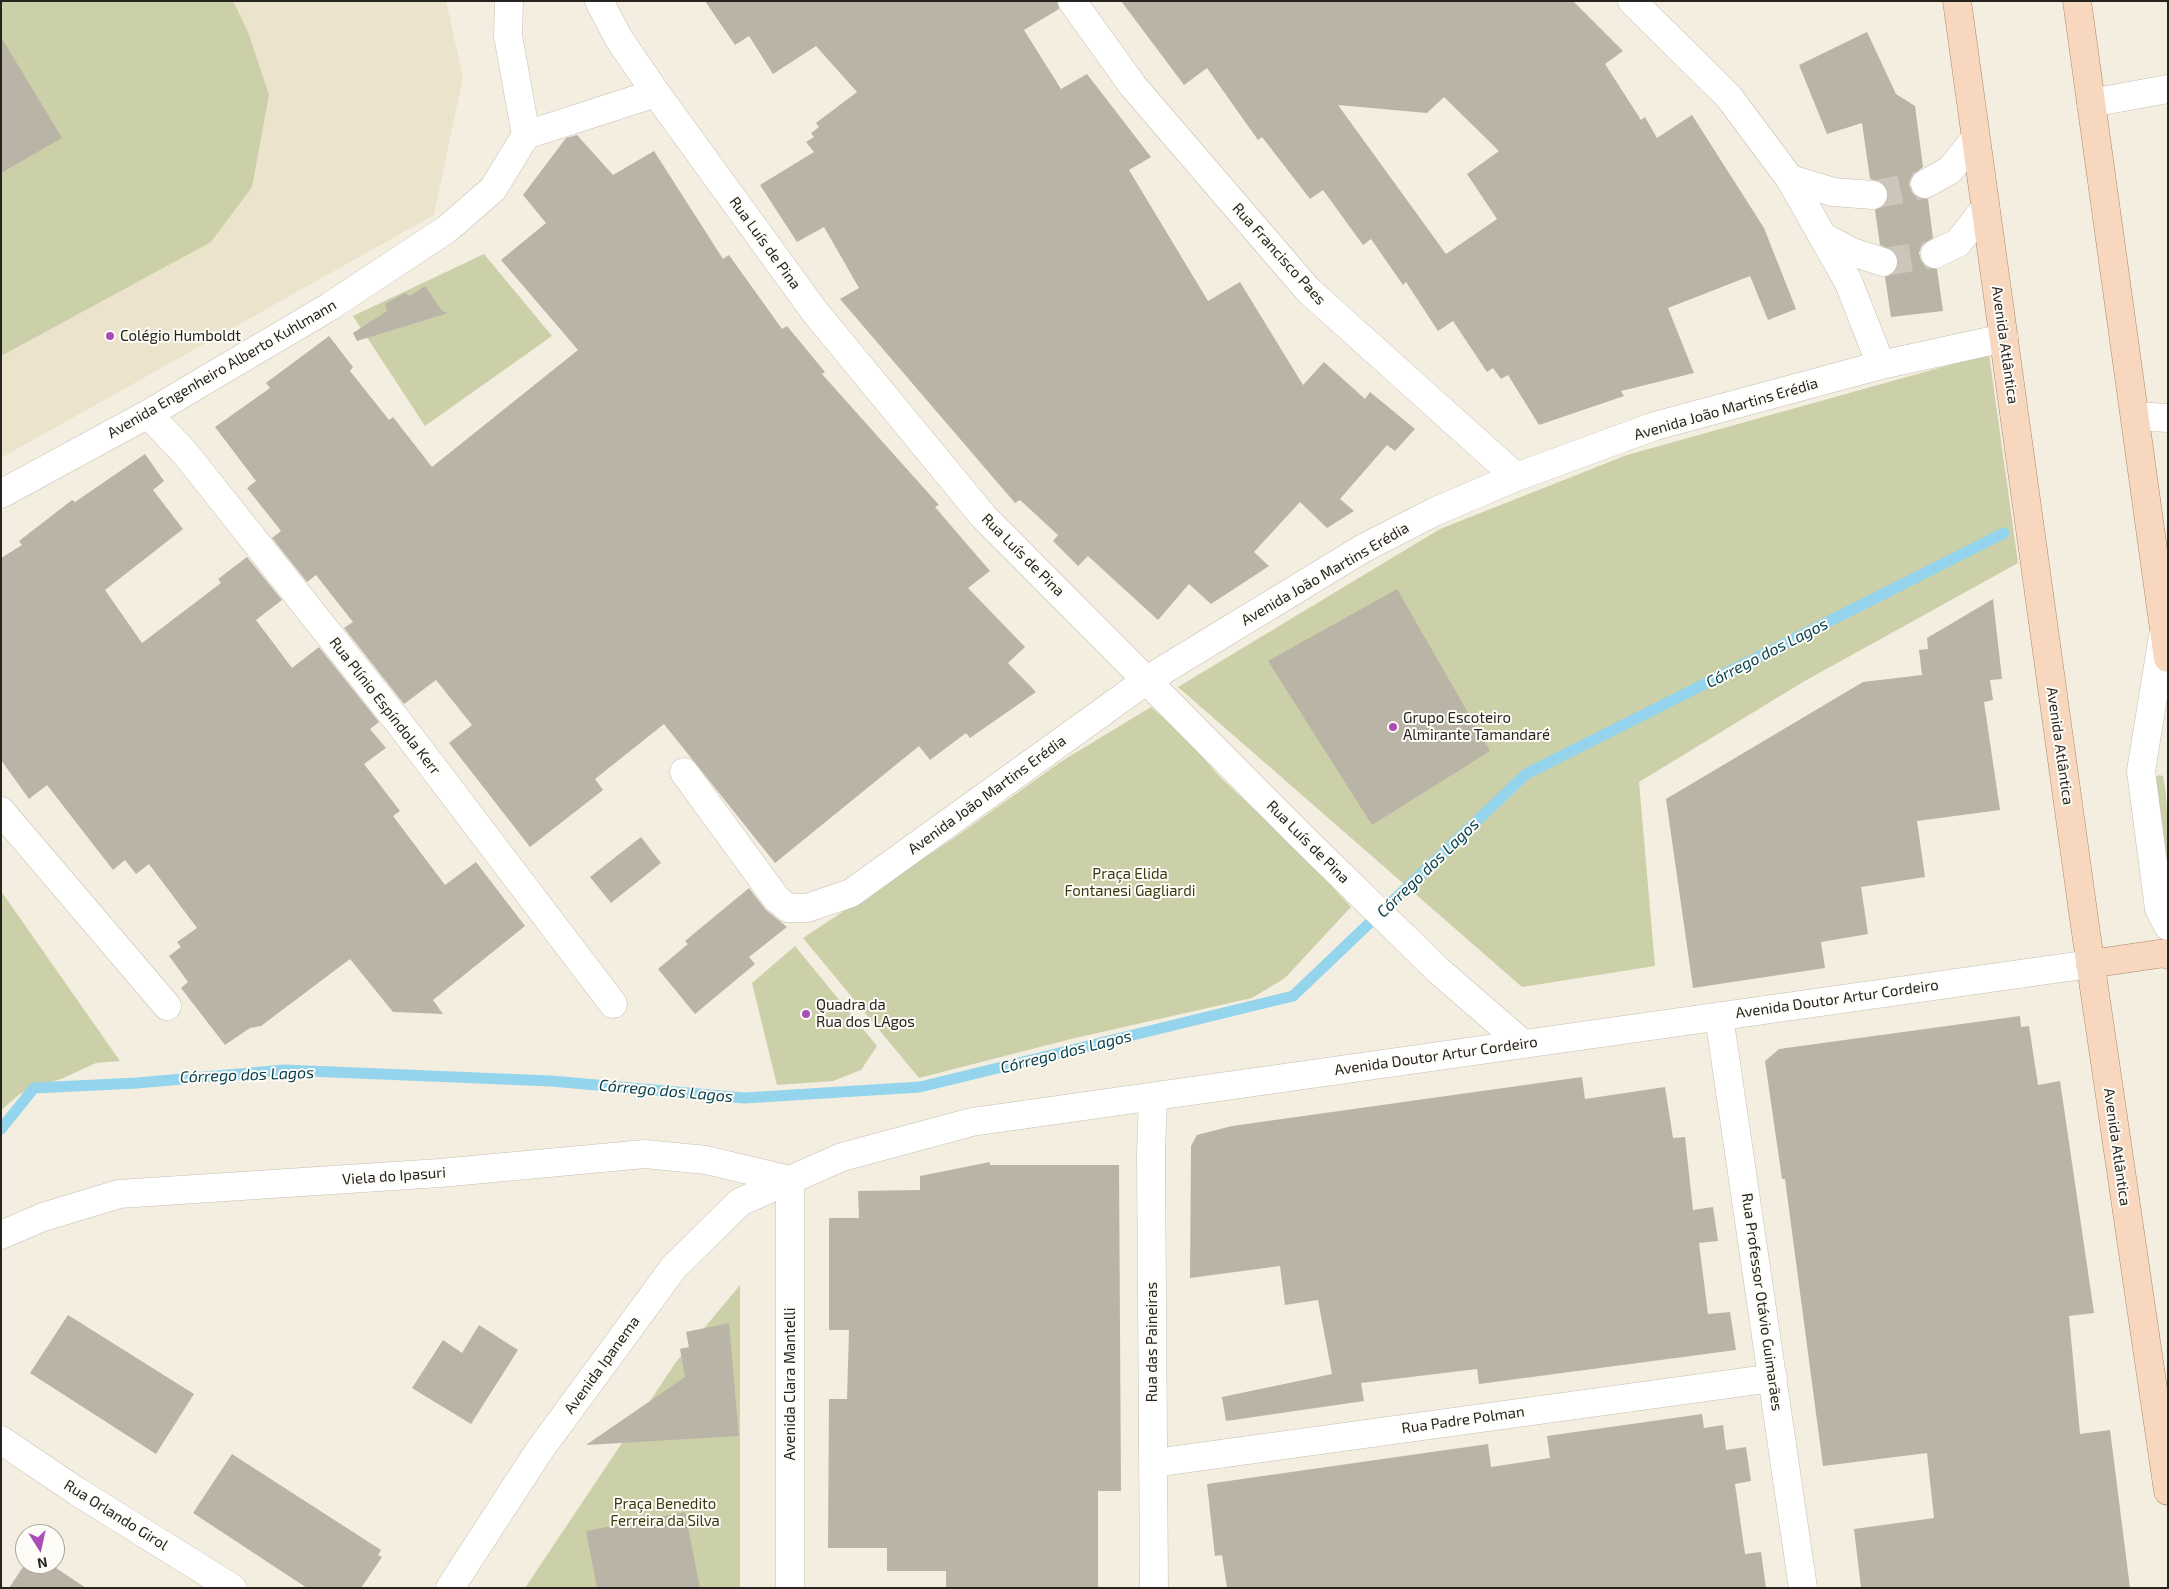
<!DOCTYPE html>
<html>
<head>
<meta charset="utf-8">
<style>
  body { margin:0 }
  #map { position:relative; width:2169px; height:1589px; overflow:hidden; background:#f4eee0; font-family:"Exo 2",sans-serif }
  canvas { display:block }
  .frame { position:absolute; inset:0; border:2px solid #26241f; pointer-events:none }
  .north { position:absolute; left:15px; top:1524px; width:50px; height:50px; box-sizing:border-box; background:#fefcf6; border:1px solid #a8a6a0; border-radius:50%; rotate:170deg; font-size:14px; font-weight:700; line-height:20px; text-align:center; color:#26241f }
  .north::after { content:''; display:block; margin:auto; width:18px; height:22px; background:#ab4db6; clip-path:polygon(50% 0,100% 100%,50% 72%,0 100%) }
</style>
</head>
<body>
<div id="map">
<canvas width="2169" height="1589"></canvas>
<div class="frame"></div>
<div class="north">N</div>
</div>
<script>
const c = document.querySelector('canvas').getContext('2d');
c.lineJoin = 'round';
function paint(path, color) { c.fillStyle = color; c.fill(path, 'evenodd'); }
function trace(path, color, width, dash) { c.strokeStyle = color; c.lineWidth = width; c.lineCap = dash ? 'butt' : 'round'; c.setLineDash(dash || []); c.stroke(path); }
function write(font, color, halo, rows, align = 'center') {
  c.font = font + ' "Exo 2",sans-serif'; c.lineWidth = 4; c.setLineDash([]); c.textBaseline = 'middle'; c.strokeStyle = halo; c.fillStyle = color; for (const [text, x, y, turn = 0] of rows) {
    c.save(); c.translate(x, y); c.rotate((+turn || 0) * Math.PI / 180); c.textAlign = isNaN(turn) ? turn : align; if (halo) c.strokeText(text, 0, 0); c.fillText(text, 0, 0); c.restore();
  }
}
paint(new Path2D(`
  M1 1H446L463 77 434 215 1 458Z`), '#ece3cd');
paint(new Path2D(`
  M1 1H233L248 32 269 95 252 187 211 242 1 356Z
  M484 254 552 336 425 426 353 316Z
  M1989 354 2018 563 1803 682 1639 782 1655 966 1522 987 1178 687 1440 529 1627 455Z
  M1151 707 1187 739 1218 775 1309 862 1351 907 1285 978 1252 998 1071 1039 919 1078 803 938 954 838 1062 761Z
  M2159 775 2163 776C2169 801 2168 868 2168 898L2154 778Z
  M1 891 120 1061 96 1063 61 1079 36 1086 20 1094 1 1110Z
  M795 946 877 1046 861 1070 833 1081 777 1085 752 983Z
  M740 1285V1588H525L676 1362Z`), '#ccd0a9');
trace(new Path2D(`
  M1 1129 34 1088 137 1083 284 1070 551 1081 745 1098 920 1087 1293 996 1526 774 2004 533`), '#94d5ed', 11);
paint(new Path2D(`
  M705 1H1057L1059 9 1024 30 1061 89 1087 74 1151 157 1129 170 1208 301 1240 282 1303 385 1324 362 1365 399 1370 392 1415 429 1395 451 1387 445 1340 499 1354 511 1327 528 1300 502 1254 552 1269 566 1211 604 1189 584 1158 620 1088 556 1078 566 1053 541 1058 535 1020 500 1015 503 840 299 859 288 824 227 797 242 760 185 814 152 806 142 814 137 811 133 819 127 816 123 857 92 816 46 773 74 749 36 735 45Z
  M1121 1H1573L1623 51 1605 64 1641 120 1645 117 1657 138 1692 115 1764 228 1796 309 1768 320 1750 276 1668 308 1694 373 1621 391 1624 396 1539 425 1508 375 1501 379 1493 368 1487 372 1453 321 1438 331 1406 282 1403 285 1371 239 1363 245 1323 190 1310 199 1262 137 1258 140 1207 68 1184 85ZM1444 97 1499 151 1467 174 1497 219 1446 254 1338 105 1427 113Z
  M1867 32 1896 94 1915 106 1923 167 1912 176 1909 184 1912 192 1917 197 1928 199 1933 238 1922 245 1919 253 1921 260 1926 267 1937 269 1943 311 1891 317 1885 277 1894 273 1898 266V259L1894 251 1880 245 1875 210 1886 203 1889 196 1887 189 1881 182 1870 179 1862 123 1827 134 1799 65Z
  M1 37 62 138 1 173Z
  M577 135 613 175 654 151 723 259 729 255 782 329 787 326 825 372 822 374 939 505 935 507 990 571 968 588 1025 647 1008 663 1036 692 970 738 966 733 930 760 919 746 775 863 664 724 595 779 603 790 530 847 449 743 472 725 436 680 404 704 344 628 353 622 316 575 307 582 272 538 281 531 247 488 256 481 215 427 270 388 266 383 329 336 353 367 350 371 389 420 393 417 432 467 578 350 501 260 546 223 523 195 566 138Z
  M425 286 442 311 448 313 357 341 353 333 387 311 385 304 405 293 410 296Z
  M145 454 164 481 153 490 183 529 105 590 142 643 221 583 218 579 247 557 282 600 256 620 292 668 319 647 379 722 370 729 386 748 364 764 400 811 393 816 445 885 476 862 525 926 433 1000 443 1014 393 1012 350 959 261 1026 250 1028 225 1045 181 988 188 982 169 956 181 947 177 942 197 928 149 864 136 874 125 860 113 870 47 785 29 799 1 760V558L22 545 19 541 72 500 75 502Z
  M1397 589 1490 751 1372 825 1268 661Z
  M1993 599 2002 679 1990 680 1993 700 1984 702 2000 810 1917 821 1925 877 1861 887 1868 934 1821 942 1825 968 1693 988 1666 799 1863 682 1922 675 1919 650 1928 649 1927 638Z
  M641 837 661 863 611 903 590 877Z
  M749 888 766 910 787 927 749 957 755 964 695 1014 658 969 688 944 685 941Z
  M2020 1016 2021 1027 2029 1026 2038 1085 2060 1081 2094 1313 2069 1316 2080 1434 2110 1430 2130 1588H1861L1854 1529 1934 1518 1927 1453 1823 1466 1785 1179H1782L1765 1061 1779 1049Z
  M1582 1077 1585 1099 1665 1087 1673 1138 1685 1137 1693 1210 1713 1207 1718 1241 1699 1243 1708 1314 1730 1312 1736 1350 1479 1384 1477 1369 1361 1383 1364 1401 1226 1421 1222 1397 1332 1374 1318 1300 1285 1305 1280 1266 1190 1278 1191 1146 1197 1135 1232 1126Z
  M990 1162V1165H1119L1121 1491H1098V1588H946V1571H887V1548H828L829 1399H847L849 1330H829V1218H859L858 1191 920 1190V1176Z
  M68 1315 194 1394 156 1454 30 1373Z
  M729 1323 739 1436 586 1445 685 1377 680 1349 689 1347 686 1332Z
  M479 1325 518 1350 471 1424 412 1388 443 1340 462 1353Z
  M1702 1414 1704 1428 1723 1425 1726 1450 1746 1447 1751 1481 1735 1484 1745 1554 1761 1552 1766 1588H1227L1222 1555 1215 1556 1207 1484 1488 1444 1491 1467 1550 1458 1547 1436Z
  M232 1454 381 1550 378 1555 382 1557 361 1588H307L193 1513Z
  M685 1512 700 1588H597L586 1531Z
  M25 1564H50L86 1588H9Z`), '#bab4a6');
trace(new Path2D(`
  M1873 195 1925 184
  M1883 262 1935 254`), '#cbc6b9', 28, [28, 14]);
const minor = new Path2D(`
  M599 1 619 39 656 93 815 312 983 516 1301 836 1439 971 1522 1043
  M1072 1 1133 86 1308 290 1516 477
  M1632 1 1729 97 1790 179 1848 281 1881 365
  M2091 103 2168 89
  M526 135 656 93
  M1790 179 1833 192 1873 195
  M1925 184 1950 170 1975 139
  M1822 236 1852 252 1883 262
  M1935 254 1958 243 1985 208
  M148 414 185 453 400 724 613 1004
  M2135 416 2168 418
  M1 494 148 414 329 307 447 229 493 189 526 135 508 36 509 1
  M2164 630 2141 771 2159 909 2168 926
  M684 772 776 898 788 908H807L851 893 1147 680 1362 549 1434 512 1516 477 1655 426 1881 365 2004 338
  M1 811 167 1006
  M1719 1016 1803 1588
  M1153 1097 1151 1153 1154 1588
  M1 1235 43 1217 119 1194 440 1173 645 1154 706 1160 790 1180
  M1 1440 78 1492 232 1588
  M1154 1463 1773 1378
  M450 1588 539 1451 674 1267 740 1202 842 1157 972 1122 2090 964
  M790 1588V1180`);
const major = new Path2D(`
  M1957 1 2085 926 2168 1491
  M2077 1 2168 658
  M2090 964 2165 953 2168 955`);
trace(minor, '#c5bfb1', 29);
trace(major, '#ac876b', 29);
trace(minor, '#fff', 28);
trace(major, '#f8d7bf', 28);
for (const [x, y, r, color] of [
  [110,336,5,"#ab4db6"],
  [1393,727,5,"#ab4db6"],
  [806,1014,5,"#ab4db6"]
]) { const dot = new Path2D(); dot.arc(x, y, r, 0, 2 * Math.PI); c.fillStyle = color; c.fill(dot); trace(dot, '#fefcf6', 2); }
write('15px', '#26241f', '#fefcf6', [
  ["Rua Luís de Pina",765,243,54],
  ["Rua Francisco Paes",1279,254,48],
  ["Avenida Atlântica",2005,345,82],
  ["Avenida Engenheiro Alberto Kuhlmann",222,369,-30],
  ["Avenida João Martins Erédia",1726,409,-16],
  ["Rua Luís de Pina",1023,555,45],
  ["Avenida João Martins Erédia",1325,574,-30],
  ["Rua Plínio Espíndola Kerr",385,706,52],
  ["Avenida Atlântica",2060,746,82],
  ["Avenida João Martins Erédia",987,795,-36],
  ["Rua Luís de Pina",1308,842,45],
  ["Avenida Doutor Artur Cordeiro",1837,999,-8],
  ["Avenida Doutor Artur Cordeiro",1436,1056,-8],
  ["Avenida Atlântica",2117,1147,82],
  ["Viela do Ipasuri",394,1176,-4],
  ["Rua Professor Otávio Guimarães",1762,1302,82],
  ["Rua das Paineiras",1152,1342,-90],
  ["Avenida Ipanema",602,1365,-54],
  ["Avenida Clara Mantelli",790,1384,-90],
  ["Rua Padre Polman",1463,1420,-8],
  ["Rua Orlando Girol",116,1515,32]
]);
write('15px', '#26241f', '#fefcf6', [
  ["Colégio Humboldt",120,336],
  ["Grupo Escoteiro",1403,718],
  ["Almirante Tamandaré",1403,735],
  ["Quadra da",816,1005],
  ["Rua dos LAgos",816,1022]
], 'left');
write('15px', '#383a0f', '#fefcf6', [
  ["Praça Elida",1130,874],
  ["Fontanesi Gagliardi",1130,891],
  ["Praça Benedito",665,1504],
  ["Ferreira da Silva",665,1521]
]);
write('italic 16px', '#074253', '#fefcf6', [
  ["Córrego dos Lagos",1767,653,-27],
  ["Córrego dos Lagos",1428,868,-44],
  ["Córrego dos Lagos",1066,1052,-14],
  ["Córrego dos Lagos",247,1075,-2],
  ["Córrego dos Lagos",666,1091,5]
]);
</script>
</body>
</html>
